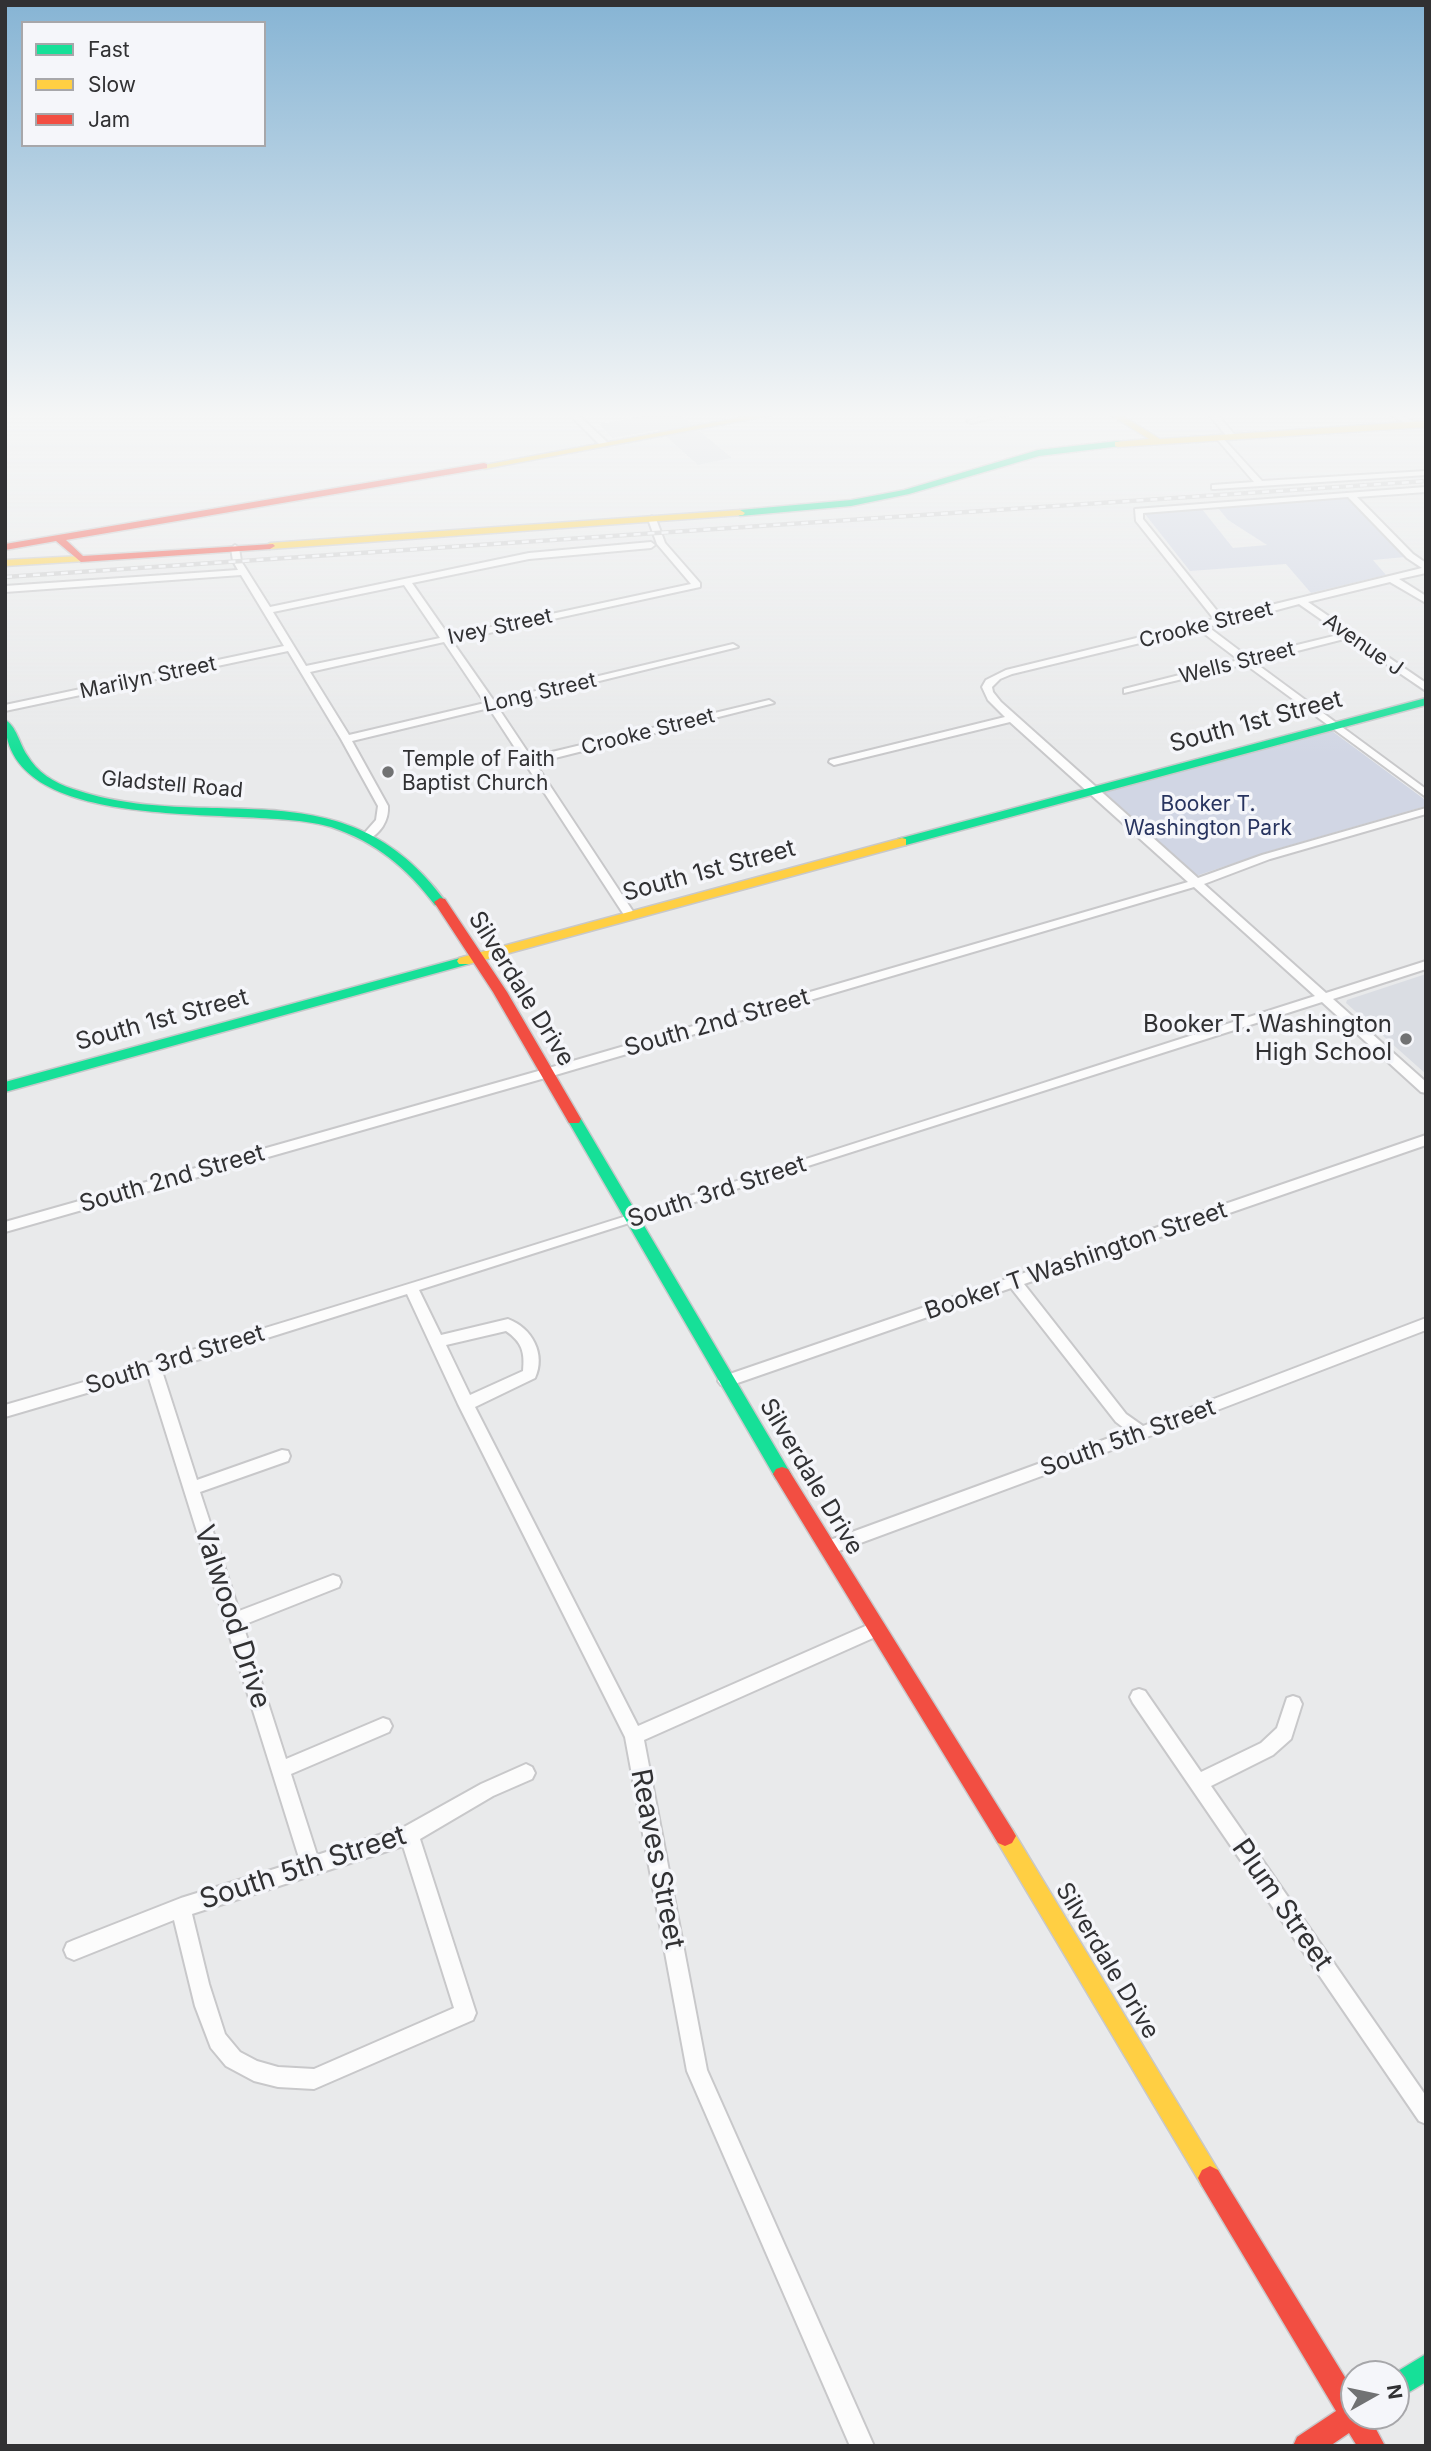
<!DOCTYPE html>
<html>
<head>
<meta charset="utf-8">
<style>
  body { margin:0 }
  #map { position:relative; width:1431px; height:2451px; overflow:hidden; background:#e9eaeb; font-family:Inter,sans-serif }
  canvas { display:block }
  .frame { position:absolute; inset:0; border:7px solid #313133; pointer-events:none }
  .legend { position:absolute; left:21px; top:21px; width:245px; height:126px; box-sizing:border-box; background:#f5f6fa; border:2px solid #a7a7aa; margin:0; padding:9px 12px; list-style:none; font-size:21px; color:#313133 }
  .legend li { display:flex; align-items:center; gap:14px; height:35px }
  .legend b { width:35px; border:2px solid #a7a7aa }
  .north { position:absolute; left:1340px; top:2360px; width:70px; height:70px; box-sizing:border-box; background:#f5f6fa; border:2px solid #a7a7aa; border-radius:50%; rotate:81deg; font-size:19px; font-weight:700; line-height:28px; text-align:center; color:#313133 }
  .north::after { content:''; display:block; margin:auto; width:24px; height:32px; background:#717273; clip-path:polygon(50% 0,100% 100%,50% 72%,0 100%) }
</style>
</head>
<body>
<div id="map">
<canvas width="1431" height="2451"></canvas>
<div class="frame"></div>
<ul class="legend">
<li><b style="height:9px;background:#16e098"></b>Fast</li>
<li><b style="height:9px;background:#ffcf43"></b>Slow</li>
<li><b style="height:9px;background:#f24e42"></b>Jam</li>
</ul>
<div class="north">N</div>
</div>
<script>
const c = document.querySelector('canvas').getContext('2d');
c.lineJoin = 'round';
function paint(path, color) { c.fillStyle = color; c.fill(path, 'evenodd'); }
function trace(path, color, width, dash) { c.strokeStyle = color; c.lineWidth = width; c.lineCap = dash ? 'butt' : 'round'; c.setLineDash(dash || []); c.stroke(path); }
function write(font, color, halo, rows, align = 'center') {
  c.font = font + ' Inter,sans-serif'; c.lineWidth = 7; c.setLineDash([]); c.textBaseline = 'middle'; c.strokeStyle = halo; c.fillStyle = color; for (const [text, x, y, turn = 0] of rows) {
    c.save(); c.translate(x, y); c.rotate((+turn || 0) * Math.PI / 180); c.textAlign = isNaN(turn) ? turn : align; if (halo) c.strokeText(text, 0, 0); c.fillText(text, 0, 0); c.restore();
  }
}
paint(new Path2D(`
  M666 412H677L732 458 698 465 659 430 612 438 599 424Z
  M1426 974V1074L1346 1003 1347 1000Z`), '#dadde3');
paint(new Path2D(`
  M1349 498 1405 557 1373 560 1386 575 1311 593 1286 564 1190 571 1145 514 1202 509 1233 548 1267 545 1228 520 1218 508Z
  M1332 731 1424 799 1426 806 1270 851 1196 876 1104 792Z`), '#d1d6e4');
const street = new Path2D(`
  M567 412H575L607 442V446H601Z
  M1005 412H1019L971 423 967 421Z
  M1207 412H1215L1234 434V438H1228Z
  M1387 412H1396L1417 424 1410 426Z
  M1220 435 1262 481 1426 471V475L1215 489H1212V485L1254 482 1217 439 1216 437Z
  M1426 487V492L1357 497 1413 554 1426 563V573L1399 579 1426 596V603L1390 582 1308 602 1426 683V691L1348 638 1254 662 1426 789V797L1245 664 1124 693V689L1239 660 1198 629 1012 674 1000 679 992 687 993 692 1001 702 1198 878 1262 855 1426 808V814L1270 859 1204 884 1326 993 1426 961V969L1333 999 1426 1082V1093L1421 1092 1322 1002 419 1290 441 1335 508 1319C532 1328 546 1354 535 1378L475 1407 638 1726 870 1624 876 1621 882 1624 885 1629 882 1634 644 1740 707 2070 874 2446H850L687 2071 625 1737 458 1404 407 1294 162 1371 197 1480 282 1450 288 1451 290 1456 288 1461 200 1492 239 1611 333 1575 339 1577 341 1582 339 1587 243 1625 286 1759 383 1718 389 1720 392 1726 389 1732 291 1774 317 1855 404 1827 481 1784 526 1764 532 1767 535 1773 532 1779 493 1796 420 1839 476 2013 473 2020 314 2089 278 2087 254 2081 226 2066 211 2048 195 2006 174 1920 74 1960 67 1957 64 1950 67 1943 74 1940 181 1898 300 1861 148 1375 5 1417V1405C445 1278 879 1135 1315 996L1194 887 552 1076 5 1232V1222L542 1070 1188 882 1010 722 834 765 829 762 830 760 1005 717 988 700 982 687 986 680 1006 670 1214 619 1136 521 1135 509ZM1348 497 1407 558 1422 568 1222 617 1143 519V513ZM1299 604 1342 634 1248 657 1207 626 1221 625ZM506 1331C522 1342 525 1352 523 1371L470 1395 446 1345ZM403 1846 454 2008 314 2069 278 2067 257 2061 240 2052 225 2034 209 1984 192 1914Z
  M652 516 656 519 665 543 700 583V587L452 641 494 701 733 644 738 647 497 706 531 757 769 700 774 703 535 763 636 916 634 918H626L489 708 352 741 388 806C389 821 380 834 367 840L361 837 376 820 378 806 341 739 288 651 5 711V705L284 646 241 575 5 592V586L238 570 233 561 231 548 235 545 239 548 241 561 270 607 529 553 651 542 655 545 651 548 529 559 412 583 449 636 691 584 657 544 648 519ZM404 585 440 638 306 666 273 612ZM444 642 485 703 349 735 310 672Z
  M1426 1135V1145L1024 1284 1126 1414 1143 1426 1426 1318V1330L1147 1437 828 1555 822 1553 820 1548 822 1543 1128 1431 1116 1422 1011 1288 726 1387 721 1385 718 1381 721 1377Z
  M1139 1689 1145 1691 1201 1772 1261 1743 1277 1728 1287 1698 1293 1696 1299 1698 1302 1704 1291 1739 1273 1755 1211 1786 1426 2096V2124L1419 2121 1133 1703 1130 1697 1133 1691Z`);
const fast = new Path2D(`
  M1118 441 1121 442V446L1039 456 909 494 851 506 740 516 735 513 740 510 851 500 904 490 1038 450Z
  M1426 698V705L906 845H898L896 842 898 839Z
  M5 720C16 725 20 745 27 755 37 772 54 783 73 789 209 836 344 761 446 902L440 906 435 905C407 868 376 842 331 827 253 803 5 842 5 720Z
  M464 957 469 958 471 961 469 964 5 1092V1082Z
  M574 1114 581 1119 788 1469 791 1474 788 1479 782 1481 776 1479 567 1119Z
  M1426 2354V2382L1396 2400V2374H1393Z`);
const slow = new Path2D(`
  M771 412H788L484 469 479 466Z
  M1106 412H1116L1160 439 1426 421V427L1118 447 1115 446V442L1149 439Z
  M740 510 745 513 743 515 270 549 265 546 270 543Z
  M81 556 85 557V561L5 566V560Z
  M902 838 906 839V845L469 964H459L457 961 459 958Z
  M1005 1826 1012 1829 1218 2170 1222 2178 1218 2186 1210 2190 1202 2186 998 1843 994 1836 998 1829Z`);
const jam = new Path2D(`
  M484 463 487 464V468L66 540 83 556 273 544 275 546 270 549 81 562 56 541 5 550V544Z
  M440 898 445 899 507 992 581 1119 579 1123H569L493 992 434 902Z
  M782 1467 788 1469 1012 1829 1016 1836 1012 1843 1005 1846 998 1843 776 1479 773 1474 776 1469Z
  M1210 2166 1218 2170 1354 2392V2416H1369L1385 2446H1357L1349 2433 1330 2446H1293L1297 2437 1336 2411 1202 2186 1198 2178 1202 2170Z`);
trace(street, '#c8c8ca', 4);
trace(fast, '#c8c8ca', 3);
trace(slow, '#c8c8ca', 3);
trace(jam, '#c8c8ca', 3);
paint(street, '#fcfcfc');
paint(fast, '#16e098');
paint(slow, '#ffcf43');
paint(jam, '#f24e42');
const rail = new Path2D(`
  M5 577 1426 481`);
trace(rail, '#cbcbcc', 4.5);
trace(rail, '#f5f6fa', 2.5, [7]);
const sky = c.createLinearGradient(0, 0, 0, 755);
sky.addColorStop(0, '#86b4d4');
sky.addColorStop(0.55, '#f5f6f6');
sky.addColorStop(1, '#f5f6f600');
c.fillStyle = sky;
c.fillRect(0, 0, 1431, 755);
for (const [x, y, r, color] of [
  [388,772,7,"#717273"],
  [1406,1039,7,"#717273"]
]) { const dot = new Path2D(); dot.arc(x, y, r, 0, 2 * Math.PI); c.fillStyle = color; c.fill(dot); trace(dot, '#f5f6fa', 2.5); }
write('21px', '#313133', '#f5f6fa', [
  ["Crooke Street",1206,625,-14],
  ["Ivey Street",500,627,-12],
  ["Avenue J",1363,645,35],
  ["Wells Street",1237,663,-14],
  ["Marilyn Street",148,678,-12],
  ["Long Street",540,693,-13],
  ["Crooke Street",648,732,-14],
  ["Gladstell Road",172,785,5]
]);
write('21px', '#313133', '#f5f6fa', [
  ["Temple of Faith",402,760],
  ["Baptist Church",402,784]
], 'left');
write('21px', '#28345f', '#f5f6fa', [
  ["Booker T.",1208,805],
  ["Washington Park",1208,829]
]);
write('24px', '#313133', '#f5f6fa', [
  ["South 1st Street",1256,722,-15],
  ["South 1st Street",709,871,-15],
  ["Silverdale Drive",521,989,58],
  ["South 1st Street",162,1020,-15],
  ["South 2nd Street",717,1023,-16],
  ["South 2nd Street",172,1179,-16],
  ["South 3rd Street",717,1192,-18],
  ["Booker T Washington Street",1076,1261,-19],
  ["South 3rd Street",175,1360,-17],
  ["South 5th Street",1128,1438,-20],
  ["Silverdale Drive",811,1477,59],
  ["Silverdale Drive",1107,1961,59]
]);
write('24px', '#313133', '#f5f6fa', [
  ["Booker T. Washington",1392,1025],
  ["High School",1392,1053]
], 'right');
write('28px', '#313133', '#f5f6fa', [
  ["Valwood Drive",232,1617,72],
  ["Reaves Street",657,1859,79],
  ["South 5th Street",303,1868,-18],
  ["Plum Street",1282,1905,55]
]);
</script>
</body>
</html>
